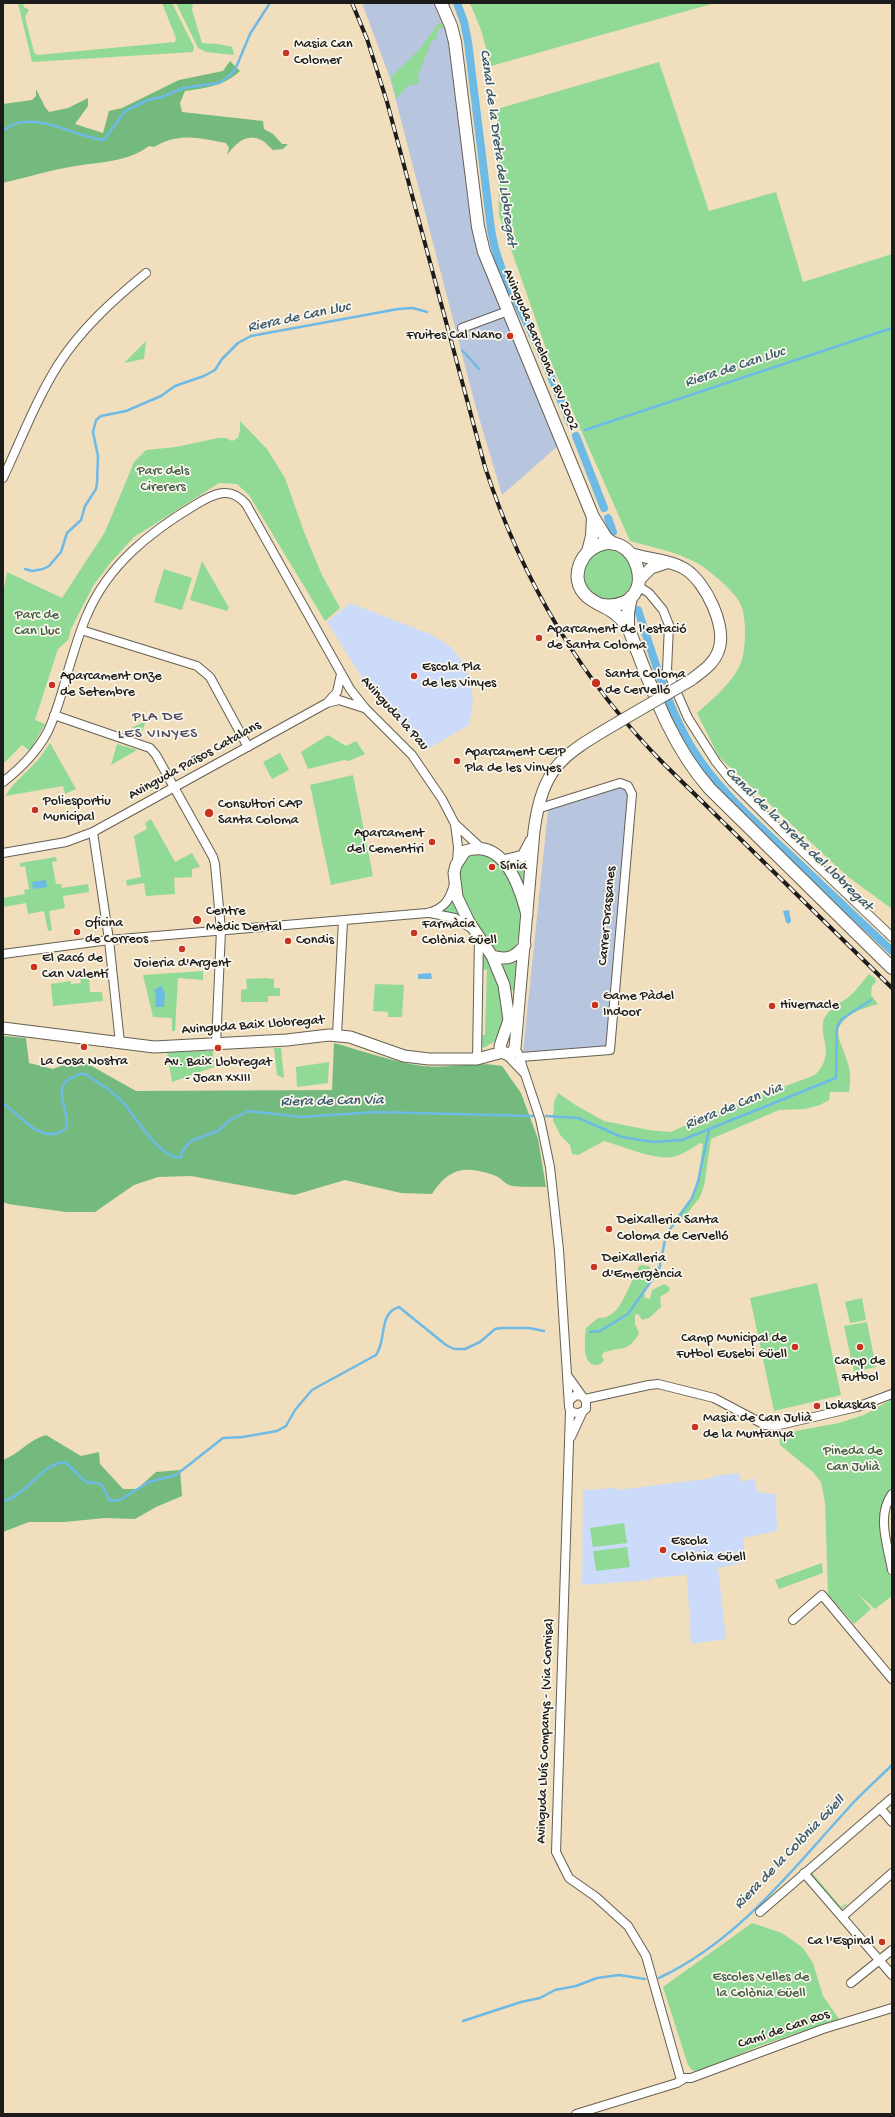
<!DOCTYPE html>
<html>
<head>
<meta charset="utf-8">
<style>
  body { margin:0 }
  #map { position:relative; width:895px; height:2117px; overflow:hidden; background:#f0debc; font-family:"Gochi Hand",sans-serif }
  canvas { display:block }
  .frame { position:absolute; inset:0; border:4px solid #1c1c1c; pointer-events:none }
</style>
</head>
<body>
<div id="map">
<canvas width="895" height="2117"></canvas>
<div class="frame"></div>
</div>
<script>
const c = document.querySelector('canvas').getContext('2d');
c.lineJoin = 'round';
function paint(path, color) { c.fillStyle = color; c.fill(path, 'evenodd'); }
function trace(path, color, width, dash) { c.strokeStyle = color; c.lineWidth = width; c.lineCap = dash ? 'butt' : 'round'; c.setLineDash(dash || []); c.stroke(path); }
function write(font, color, halo, rows, align = 'center') {
  c.font = font + ' "Gochi Hand",sans-serif'; c.lineWidth = 3.5; c.setLineDash([]); c.textBaseline = 'middle'; c.strokeStyle = halo; c.fillStyle = color; for (const [text, x, y, turn = 0] of rows) {
    c.save(); c.translate(x, y); c.rotate((+turn || 0) * Math.PI / 180); c.textAlign = isNaN(turn) ? turn : align; if (halo) c.strokeText(text, 0, 0); c.fillText(text, 0, 0); c.restore();
  }
}
paint(new Path2D(`
  M350 603 430 634 451 647 461 660 471 680 473 702 469 725 426 750 374 697 327 622Z
  M739 1473 741 1482 754 1478 758 1492 776 1494 777 1531 743 1538 746 1562 718 1568 726 1639 691 1644 687 1575 652 1578V1580L582 1585 583 1490 617 1488V1490L714 1478V1476Z`), '#ccdbf9');
paint(new Path2D(`
  M362 3H436L447 30 476 246 558 446 502 495 475 404 390 78Z
  M623 782 629 791 606 1046 523 1052 548 810Z`), '#b8c5de');
paint(new Path2D(`
  M18 3H23L24 7 29 10 25 17 34 52 37 55 175 42 176 38 162 3H172L194 47 193 52 32 62Z
  M176 3H193L192 10 202 43 218 44 232 47 234 55 206 52 198 48Z
  M470 3H715L491 66 481 30Z
  M442 23 444 29 438 28 436 40H432L418 76 419 84 409 85 396 99 391 77 420 49 438 24Z
  M659 62 709 211 776 192 803 282 892 254V909L847 876 719 757 697 713C713 699 731 684 740 665 746 653 747 618 741 605 736 592 709 570 697 563 677 552 652 547 630 541L550 360 499 215 497 109Z
  M146 341 144 359 124 363Z
  M240 421 267 449 285 478 304 532 322 575 340 608 325 621 249 495 237 484 219 483 134 537 111 562 93 586 71 629 68 640 58 649 35 720 45 724 30 751 22 745 3 764V595L7 572 62 598 105 532 134 462 146 450 176 447 218 438H226L232 441 238 438 240 430Z
  M583 575a25 25 0 1 1 50 0a25 25 0 1 1-50 0Z
  M202 561 229 608 227 611 190 600Z
  M164 569 192 578 182 610 154 602Z
  M146 721 142 732 131 728Z
  M328 735 346 746 356 741 365 754 349 761 344 760 308 769 301 752Z
  M50 743 76 789 65 794 63 786 5 796 14 784 38 760Z
  M117 744 137 750 111 765Z
  M280 753 289 770 272 779 263 762Z
  M353 775 373 876 331 885 310 785Z
  M151 819 175 862 192 853 200 867 192 869V877L174 878 175 894 146 896 144 883 127 886 126 880 141 877 134 836 147 829 145 823Z
  M480 853C488 857 498 860 503 868 519 888 530 935 509 954L495 950 471 916 463 901 459 875 460 868 466 858 470 855Z
  M56 857 57 861 52 862 56 884H61L62 888 88 884 89 892 63 896 65 908 49 911 52 930 48 931 44 911 28 914 26 903 3 907V898L25 894 24 890 29 889 25 866 20 867V863Z
  M527 860 524 885 513 865Z
  M452 900H453L459 916 441 912Z
  M483 949 498 980 506 1014 498 1039 484 1048 481 1046 479 1035H485L487 970 480 969Z
  M518 962 515 990 511 991 501 965Z
  M203 971V980L178 978 175 1031H172V1018L153 1017 143 975Z
  M869 974 875 978 876 982 872 986 871 995 878 1004C858 1011 848 1010 837 1031 843 1056 854 1065 849 1092H830L829 1100 820 1105 805 1109 779 1110 711 1139 704 1186 700 1197 683 1219 678 1215 691 1198 697 1185 703 1144 700 1143C691 1149 682 1155 672 1157 654 1160 622 1146 604 1141L578 1155 572 1154 570 1145 561 1136 553 1121 554 1102 558 1093 577 1106 604 1121 649 1130 671 1132 703 1117 815 1075C838 1052 816 1035 825 1017 832 1005 842 1003 851 995 857 989 863 981 869 974Z
  M89 977 90 992H102L103 1001 53 1006 51 984 71 981V984L81 983 80 979Z
  M266 978 274 979V988H280V996H268V1002H241V990L247 989 246 979Z
  M375 984 404 985 402 1017H388V1012L373 1011Z
  M274 1048H281L284 1078 277 1075Z
  M213 1051 214 1067 172 1082 167 1052Z
  M329 1062 328 1083 297 1087 296 1067Z
  M640 1265 649 1266C656 1278 642 1286 645 1298L650 1299 652 1290 664 1284 668 1286 670 1289 668 1292 660 1297 661 1307 649 1318 642 1320 638 1314 635 1315V1324L639 1333C629 1353 620 1346 603 1353L602 1356 604 1360C602 1363 600 1365 596 1365 581 1365 585 1337 586 1328L598 1318C622 1320 629 1281 640 1265Z
  M817 1283 841 1395 774 1411 750 1298Z
  M862 1298 866 1320 850 1323 845 1302Z
  M867 1322 876 1367 854 1372 844 1326Z
  M892 1399V1488L881 1507V1526L892 1583V1596L875 1609 858 1594 871 1609 854 1624 828 1595 825 1502 821 1482 813 1472 780 1445 779 1434 839 1423 864 1415Z
  M624 1523 627 1543 593 1547 590 1528Z
  M627 1547 630 1567 596 1571 593 1551Z
  M822 1563 823 1573 779 1589 775 1580Z
  M813 1872V1874L841 1907 846 1904 847 1905 840 1910 810 1874Z
  M752 1923 782 1933 803 1948 813 1963 823 1996 839 2019 759 2046 698 2072 692 2070 688 2065 663 1987Z`), '#90da95');
paint(new Path2D(`
  M230 61 240 71C224 86 206 88 185 91L180 103 182 112 263 121 264 129 273 134 282 144H288L283 149 273 150C269 147 266 142 261 140 247 132 235 144 227 155L229 148 226 143C198 138 180 132 154 147L149 146C128 162 100 162 75 166 51 170 27 177 3 183V104L32 100 36 96V89L45 107 49 112 68 108 88 98V106L75 124 103 133 109 111 122 108 179 80 223 71Z
  M3 1036 26 1038 29 1063 53 1069 79 1059 136 1091 332 1090 334 1043C363 1051 393 1062 423 1066 449 1069 476 1061 502 1066L521 1093 538 1139 546 1187C537 1186 517 1188 509 1185 504 1183 501 1178 496 1176 466 1165 449 1167 432 1194L401 1193 345 1180 294 1195 191 1176 158 1177 134 1185 95 1212H66L8 1204 3 1202Z
  M46 1435 81 1456 99 1452 100 1464 123 1489H137L156 1472 180 1470 182 1496 156 1507 135 1519 105 1518 64 1522H29L3 1532V1460C19 1454 30 1439 46 1435Z`), '#74ba7e');
paint(new Path2D(`
  M46 880 47 887 33 889 32 882Z
  M789 910 791 921 789 924 786 922 783 911Z
  M431 973 432 979H418V974Z
  M161 986 165 993 164 1007H155L156 996 154 990Z`), '#6dbae7');
trace(new Path2D(`
  M3 130C9 127 17 122 23 122 51 119 77 137 104 140L125 111 148 100 162 97 183 88 219 83 228 77 235 70 250 34 270 3
  M462 350 479 369
  M585 430 892 328
  M25 569 32 571 43 569 49 566 61 552 67 533 81 520 85 506 96 489 97 483 98 456 93 432 96 420 101 416 126 411 161 396 175 386 204 376 215 370 222 359 238 343 251 336 398 309 413 308 427 312
  M3 1104C22 1114 33 1139 58 1133 63 1131 65 1130 67 1125 68 1108 51 1086 73 1077 77 1075 80 1073 85 1074 98 1082 111 1090 122 1101 136 1117 158 1157 180 1158L185 1147 191 1141 218 1131 230 1120 248 1111 301 1117 376 1112 533 1116
  M546 1116 578 1118 622 1137 653 1142 682 1140 836 1078 837 1027 842 1019 871 1000
  M590 1332 600 1331 628 1314 659 1270 666 1235 692 1198 698 1182 709 1130
  M3 1501C27 1496 40 1464 65 1462L87 1483C105 1480 102 1488 110 1501L120 1500 149 1482 176 1475 223 1438 243 1437 277 1431 286 1426 295 1410 312 1390 376 1355C387 1340 378 1313 399 1307L446 1345 454 1349H465L480 1342 495 1329 501 1328H529L544 1331
  M659 1978C740 1940 794 1867 853 1803 865 1790 879 1778 892 1765
  M463 2021 521 2002 540 1998 555 1990 576 1986 597 1978 619 1975 645 1979`), '#6dbae7', 2.5);
trace(new Path2D(`
  M457 3 464 22 468 42 491 229C497 270 519 305 536 342 549 370 560 399 572 427
  M576 436 604 508
  M608 518 613 532
  M638 610C653 655 667 707 692 748 717 789 754 821 788 853 823 886 857 919 892 951`), '#6dbae7', 8);
const street = new Path2D(`
  M462 328 508 311
  M3 478C21 440 36 400 58 365 81 329 113 300 146 273
  M638 586 649 593 663 610 669 625 667 670 688 718 716 762 732 782 781 831 892 937
  M81 630 197 666 210 677 248 747
  M328 702 337 692 341 674
  M54 715 150 748 156 755 213 857 215 864 221 930 216 1045
  M3 782C21 768 36 753 47 733 58 711 64 684 71 661 76 646 80 630 87 615 108 565 150 532 195 505 213 494 230 485 246 504L350 689 365 708 412 755 442 799 455 824 481 848
  M455 824 458 847 457 863
  M93 832 109 940 120 1043
  M3 853 66 842 93 832 327 703 339 700 364 708
  M430 913 455 918 471 928
  M3 954 109 940 427 913C444 909 450 900 454 884
  M337 1035 343 921
  M518 1053 540 1119 550 1167 559 1250 569 1406 570 1411C577 1414 580 1414 586 1409V1401L582 1396 576 1395 569 1401
  M506 1054 523 1072
  M521 1057 610 1050 632 794 628 786 620 783 537 809
  M477 1059 479 936
  M567 1375 582 1396
  M585 1399 649 1385 658 1384 714 1398 765 1425 775 1426 857 1407 892 1394
  M570 1411 556 1852 569 1878 596 1897 628 1926 646 1956 681 2080
  M571 1437 582 1413
  M892 1494C876 1516 888 1546 892 1570
  M793 1620 822 1595 892 1679
  M880 1808 892 1822
  M804 1873 892 1975
  M760 1912 892 1798
  M842 1917 892 1873
  M851 1983 892 1950
  M576 2114 677 2083 685 2078H691L823 2029 892 2008`);
const secondary = new Path2D(`
  M632 554C649 559 670 560 685 569 706 582 728 628 718 652 713 665 701 672 691 680
  M639 580 651 568 666 563
  M503 861 523 856 531 841
  M527 915C520 887 504 837 465 851L456 865 454 873 457 897 469 922 492 956 504 985 509 1020 500 1046 502 1051 506 1054 513 1052 515 1048 534 831C543 765 563 755 617 723
  M492 956C508 961 515 957 525 945
  M3 1028 154 1047 287 1040 329 1035 350 1037 404 1056 429 1059H477L503 1052`);
const primary = new Path2D(`
  M441 3 451 26 455 42 478 227 484 252 593 517 606 538 614 544
  M588 552 592 536 593 517
  M631 597 628 613V627C650 683 669 743 710 789L892 968
  M602 605C667 612 635 515 589 551 581 558 576 570 578 581 582 600 600 603 613 612 619 616 624 622 628 627`);
trace(street, '#666054', 10);
trace(secondary, '#666054', 13);
trace(primary, '#666054', 14);
trace(street, '#fff', 8);
trace(secondary, '#fff', 11);
trace(primary, '#fff', 12);
const rail = new Path2D(`
  M352 3 367 39 387 102 485 467C522 580 581 680 665 765L892 988`);
trace(rail, '#1c1c1c', 4);
trace(rail, '#fbf7ec', 2.5, [8]);
const secondaryBridge = new Path2D(`
  M617 723 691 680`);
trace(secondaryBridge, '#666054', 13, []);
trace(secondaryBridge, '#fff', 11);
for (const [x, y, r, color] of [
  [286,53,4,"#c8321e"],
  [510,336,4,"#c8321e"],
  [539,638,4,"#c8321e"],
  [414,676,4,"#c8321e"],
  [596,683,5,"#c8321e"],
  [52,685,4,"#c8321e"],
  [457,761,4,"#c8321e"],
  [35,810,4,"#c8321e"],
  [209,813,5,"#c8321e"],
  [432,842,4,"#c8321e"],
  [492,867,4,"#c8321e"],
  [197,920,5,"#c8321e"],
  [77,932,4,"#c8321e"],
  [414,933,4,"#c8321e"],
  [288,941,4,"#c8321e"],
  [182,949,4,"#c8321e"],
  [34,967,4,"#c8321e"],
  [595,1005,4,"#c8321e"],
  [772,1006,4,"#c8321e"],
  [84,1047,4,"#c8321e"],
  [218,1048,4,"#c8321e"],
  [609,1229,4,"#c8321e"],
  [594,1267,4,"#c8321e"],
  [795,1347,4,"#c8321e"],
  [860,1347,4,"#c8321e"],
  [817,1406,4,"#c8321e"],
  [695,1427,4,"#c8321e"],
  [663,1550,4,"#c8321e"],
  [882,1942,4,"#c8321e"]
]) { const dot = new Path2D(); dot.arc(x, y, r, 0, 2 * Math.PI); c.fillStyle = color; c.fill(dot); trace(dot, '#fbf7ec', 1.5); }
write('14px', '#1c1c1c', '#fbf7ec', [
  ["Masia Can",294,45],
  ["Colomer",294,61],
  ["Fruites Cal Nano",502,336,"right"],
  ["Aparcament de l'estació",547,630],
  ["de Santa Coloma",547,646],
  ["Escola Pla",422,668],
  ["de les Vinyes",422,684],
  ["Santa Coloma",605,675],
  ["de Cervelló",605,691],
  ["Aparcament Onze",60,677],
  ["de Setembre",60,693],
  ["Aparcament CEIP",465,753],
  ["Pla de les Vinyes",465,769],
  ["Poliesportiu",43,802],
  ["Municipal",43,818],
  ["Consultori CAP",218,805],
  ["Santa Coloma",218,821],
  ["Aparcament",424,834,"right"],
  ["del Cementiri",424,850,"right"],
  ["Sínia",500,867],
  ["Centre",206,912],
  ["Mèdic Dental",206,928],
  ["Oficina",85,924],
  ["de Correos",85,940],
  ["Farmàcia",422,925],
  ["Colònia Güell",422,941],
  ["Condis",296,941],
  ["El Racó de",42,959],
  ["Can Valentí",42,975],
  ["Joieria d'Argent",182,964,"center"],
  ["Game Pàdel",603,997],
  ["Indoor",603,1013],
  ["Hivernacle",780,1006],
  ["La Cosa Nostra",84,1062,"center"],
  ["Av. Baix Llobregat",218,1063,"center"],
  ["- Joan XXIII",218,1079,"center"],
  ["Deixalleria Santa",617,1221],
  ["Coloma de Cervelló",617,1237],
  ["Deixalleria",602,1259],
  ["d'Emergència",602,1275],
  ["Camp Municipal de",787,1339,"right"],
  ["Futbol Eusebi Güell",787,1355,"right"],
  ["Camp de",860,1362,"center"],
  ["Futbol",860,1378,"center"],
  ["Lokaskas",825,1406],
  ["Masia de Can Julià",703,1419],
  ["de la Muntanya",703,1435],
  ["Escola",671,1542],
  ["Colònia Güell",671,1558],
  ["Ca l'Espinal",874,1942,"right"]
], 'left');
write('14px', '#1c1c1c', '#fbf7ec', [
  ["Avinguda Barcelona - BV 2002",540,350,67],
  ["Avinguda la Pau",394,714,48],
  ["Avinguda Països Catalans",195,761,-29],
  ["Carrer Drassanes",608,916,-85],
  ["Avinguda Baix Llobregat",253,1026,-4],
  ["Avinguda Lluís Companys - (Via Cornisa)",546,1731,-88],
  ["Camí de Can Ros",784,2030,-19]
]);
write('14px', '#455e46', '#fbf7ec', [
  ["Parc dels",163,472],
  ["Cirerers",163,488],
  ["Parc de",37,616],
  ["Can Lluc",37,632],
  ["Pineda de",853,1452],
  ["Can Julià",853,1468],
  ["Escoles Velles de",761,1978],
  ["la Colònia Güell",761,1994]
]);
write('italic 15px', '#3c5b6d', '#fbf7ec', [
  ["Canal de la Dreta del Llobregat",497,148,82],
  ["Riera de Can Lluc",299,318,-12],
  ["Riera de Can Lluc",735,368,-18],
  ["Canal de la Dreta del Llobregat",798,840,44],
  ["Riera de Can Via",332,1102,-1],
  ["Riera de Can Via",734,1107,-22],
  ["Riera de la Colònia Güell",790,1853,-46]
]);
c.letterSpacing = '1px';
write('15px', '#4c485e', '#fbf7ec', [
  ["PLA DE",158,718],
  ["LES VINYES",158,735]
]);
c.letterSpacing = '0px';
</script>
</body>
</html>
